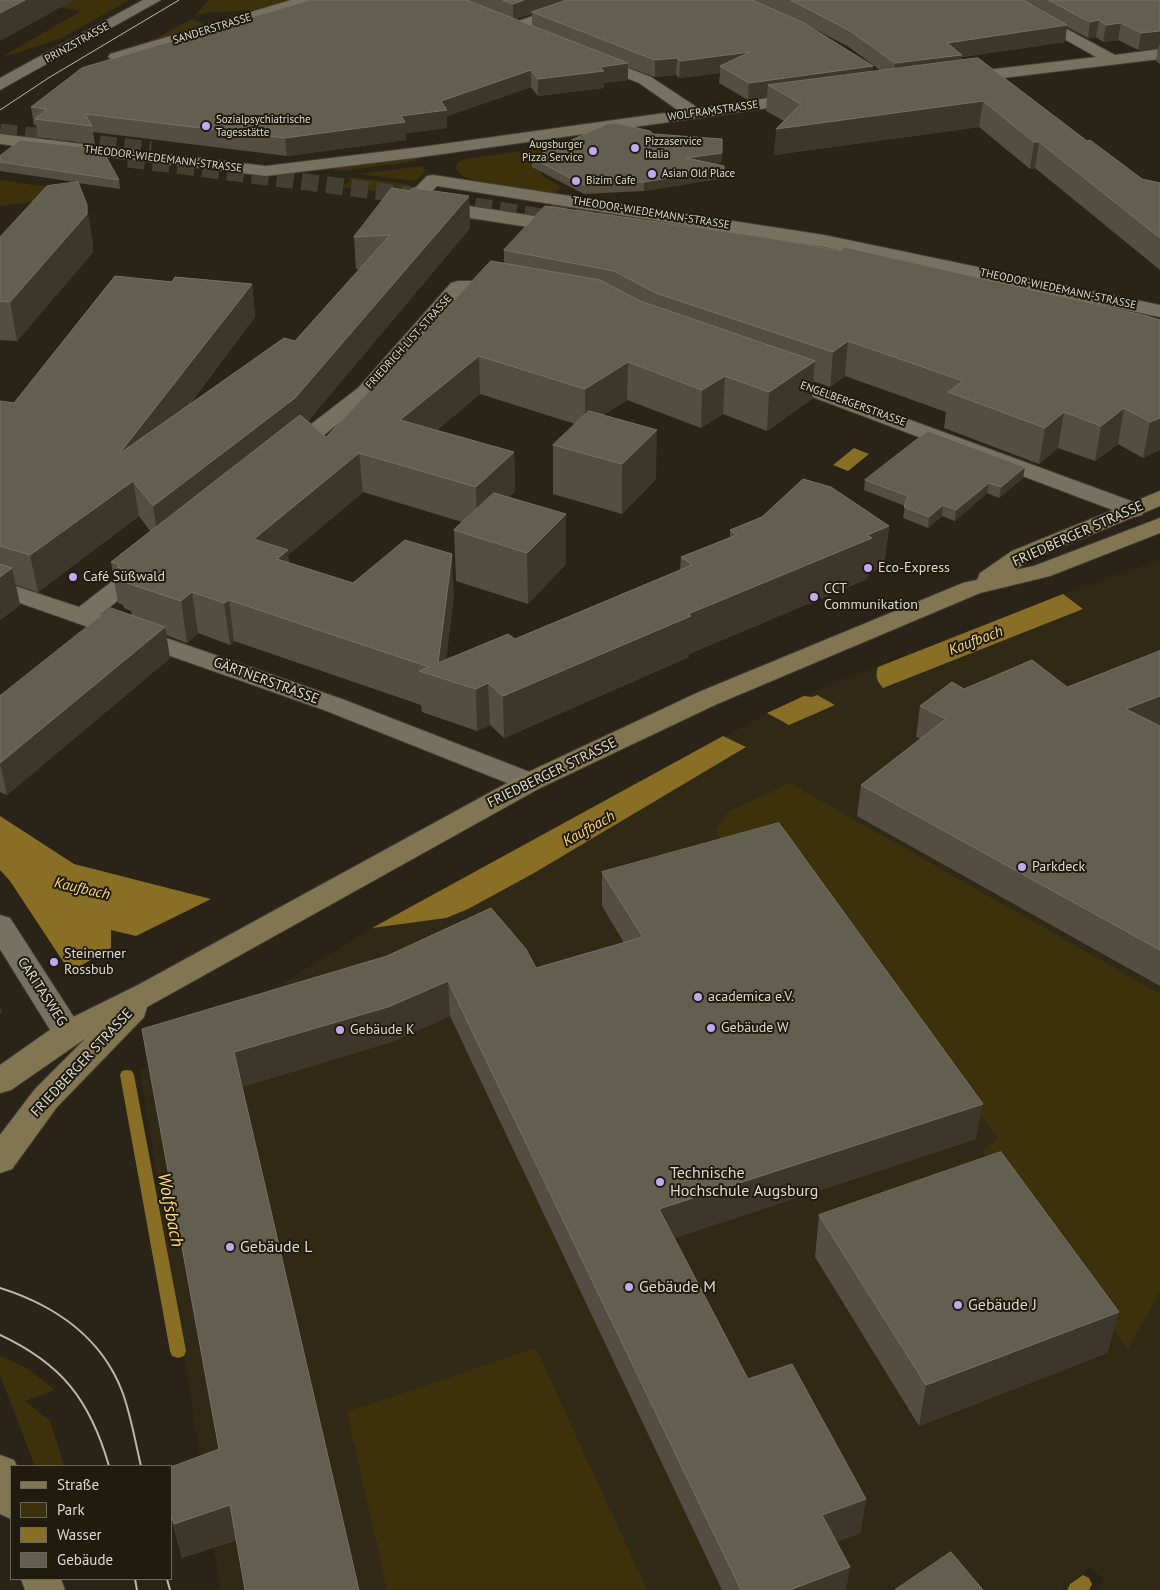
<!DOCTYPE html>
<html>
<head>
<meta charset="utf-8">
<style>
  body { margin:0 }
  #map { position:relative; width:1160px; height:1590px; overflow:hidden; background:#292417; font-family:"PT Sans",sans-serif }
  canvas { display:block }
  .legend { position:absolute; left:10px; top:1465px; width:162px; height:115px; box-sizing:border-box; background:#1f1b0e; border:1px solid #6b675c; margin:0; padding:6px 9px; list-style:none; font-size:15px; color:#dddad1 }
  .legend li { display:flex; align-items:center; gap:10px; height:25px }
  .legend b { width:25px; border:1px solid #6b675c }
</style>
</head>
<body>
<div id="map">
<canvas width="1160" height="1590"></canvas>
<ul class="legend">
<li><b style="height:6px;background:#827652"></b>Straße</li>
<li><b style="height:14px;background:#3d310c"></b>Park</li>
<li><b style="height:14px;background:#896f26"></b>Wasser</li>
<li><b style="height:14px;background:#625e50"></b>Gebäude</li>
</ul>
</div>
<script>
const c = document.querySelector('canvas').getContext('2d');
c.lineJoin = 'round';
function paint(path, color) { c.fillStyle = color; c.fill(path, 'evenodd'); }
function trace(path, color, width, dash) { c.strokeStyle = color; c.lineWidth = width; c.lineCap = dash ? 'butt' : 'round'; c.setLineDash(dash || []); c.stroke(path); }
function write(font, color, halo, rows, align = 'center') {
  c.font = font + ' "PT Sans",sans-serif'; c.lineWidth = 4; c.setLineDash([]); c.textBaseline = 'middle'; c.strokeStyle = halo; c.fillStyle = color; for (const [text, x, y, turn = 0] of rows) {
    c.save(); c.translate(x, y); c.rotate((+turn || 0) * Math.PI / 180); c.textAlign = isNaN(turn) ? turn : align; if (halo) c.strokeText(text, 0, 0); c.fillText(text, 0, 0); c.restore();
  }
}
paint(new Path2D(`
  M1160 560V1590H1095L1104 1580 1090 1567 1063 1590H220L140 1070 372 928 767 713 812 692 1063 594Z`), '#302915');
paint(new Path2D(`
  M17 0H129L62 38 0 58 81 11Z
  M209 0H296L263 10 211 12 194 16Z
  M192 19 209 26 125 49 157 38Z
  M557 146 540 169 543 176 561 187 554 194 473 180 461 175 456 169 457 163 466 159Z
  M414 157 418 161 342 171 332 169Z
  M423 166 425 171 416 181 358 174Z
  M350 177 412 185 404 195 340 187 351 180 348 179Z
  M0 180 63 189 39 201 0 206Z
  M790 783 1160 994V1291L1128 1349 983 1151 998 1138 782 849 732 858 715 830 729 811Z
  M536 1348 647 1590H387L347 1412Z
  M0 1356 27 1368 55 1390 25 1401 50 1421 64 1466H35L0 1375Z`), '#3d310c');
paint(new Path2D(`
  M854 448 869 454 848 471 833 465Z
  M1063 594 1083 609 883 688C877 681 875 676 878 667Z
  M817 695 835 705 789 725 767 713 804 696 812 697Z
  M723 736 746 747 534 873 468 909 446 918 372 928Z
  M0 816 74 864 211 899 136 936 111 930V948L70 972 10 881 0 870Z`), '#896f26');
paint(new Path2D(`
  M127 1070 132 1071 134 1075 186 1351 184 1356 178 1358 172 1356 170 1351 120 1075 122 1071Z
  M1083 1575 1089 1578 1092 1584 1089 1590H1067L1070 1584Z`), '#896f26');
trace(new Path2D(`
  M0 132 151 150
  M128 159 407 195 573 222
  M551 205 649 219`), '#443f33', 17, [17, 8]);
const minor = new Path2D(`
  M291 0H314L312 3 122 60 116 62 108 57 110 54Z
  M581 0H603L601 3 519 30 514 32 506 27 509 24Z
  M995 0H1013L1115 55 1160 49V59L961 83 955 81 953 78 961 73 1096 57Z
  M592 54 651 77 698 108 804 93 812 98 804 103 421 157 266 176 0 144V134L266 166 421 147 679 111 639 83 586 62 584 59 586 56Z
  M433 175 824 235 1160 305V317L824 247 437 186 424 199 567 221 574 223 576 227 574 231 567 233 425 211 407 204 404 200 407 196 427 176Z
  M458 281H482L510 287 513 291 510 295C496 299 478 293 463 293L372 396 296 458 288 460 280 458 277 453 280 448 358 388 451 283Z
  M777 371 1142 505 1145 510 1142 515 1134 517 1126 515 770 381 767 377 770 373Z
  M145 560 153 562 157 567 153 572 100 615 342 699 540 776 544 782 540 788 530 791 520 788 324 710 0 596V581L79 607 137 562Z
  M0 915 10 918 79 1025 84 1033 79 1041 68 1044 57 1041 0 949Z`);
const tertiary = new Path2D(`
  M143 0H161L0 90V78Z`);
const secondary = new Path2D(`
  M1160 491V506L1028 561 1015 570 1034 566 1160 518V533L1050 576 980 593 717 704 540 788 147 1007 144 1017 57 1107 12 1169 0 1173V1135L35 1089 86 1038 11 1090 0 1093V1065L57 1025 138 985 520 776 699 692 963 583 977 580 980 573 1012 551Z
  M0 1455 14 1460 17 1466H11V1519L0 1514Z
  M21 1579H61L65 1590H25Z`);
trace(minor, '#433e34', 2);
trace(tertiary, '#433e34', 2);
trace(secondary, '#433e34', 2);
paint(minor, '#777162');
paint(tertiary, '#777162');
paint(secondary, '#827652');
trace(new Path2D(`
  M0 110 50 77 179 0`), '#bbb7ae', 1);
trace(new Path2D(`
  M0 1288C54 1305 101 1337 122 1391 131 1415 135 1441 141 1466
  M0 1335C62 1364 90 1400 109 1466
  M135 1579 137 1590
  M167 1579 170 1590`), '#bbb7ae', 2);
paint(new Path2D(`
  M310 0H1160V64L1156 61 1158 48 1138 50 1118 40 1103 42 1096 37 1088 38 1067 27 1065 42 962 57V60L1087 141 1142 179 1160 183V270L1035 168 1030 169 979 127 774 155 784 121 766 111 767 97 748 100 719 83 720 73 679 78 676 75 655 77 628 67V80L604 83V88L538 96 531 87 447 116V128L406 133V140L287 156 93 132 95 144 38 137 36 125H34L31 107ZM532 14V26L515 19ZM809 26 849 47 881 71 872 72 873 66Z
  M653 134 722 162 713 164 724 178 644 191 584 194 532 167V158Z
  M0 156 119 180 120 189 78 183 93 243V252L17 341 0 340V237L75 182 0 171Z
  M410 191 469 196 470 228 308 421 326 437 504 263V250L1160 320V450L1143 458 1118 444 1095 461 1058 448 1039 464 944 428 946 412 845 376 830 387 813 381 812 399 767 431 723 414 701 428 627 400 603 415 656 479 622 514 553 494V445L575 424 480 394 437 430 514 452 515 491 509 497 566 564 528 604 456 581 454 530 462 522 363 492 288 555 289 563 353 583 454 595 446 659 515 639 680 570 681 557 730 537V530L889 526 884 566 868 574 867 579 689 654V657L504 738 490 725 477 731 422 712 421 705 234 641 230 645 198 633 187 643 166 635 170 658 7 795 0 792V696L132 615 131 611 124 608 123 605 118 603 111 562 150 531 139 516 38 592 16 585 20 605 0 620V401L14 403 172 282 252 284 255 317 189 405 295 341 360 269H356L354 237Z
  M1023 478 999 498 987 493 955 521 942 516 928 528 903 518 905 506 864 490 865 480Z
  M1160 651V723L1157 725 1160 726V986L857 816 861 785 921 739 916 737 920 706 964 689 1067 687Z
  M602 872 976 1139 674 1238 748 1379 866 1499 860 1533 836 1542 846 1590H722L450 1016 391 1042 242 1087 236 1540 182 1558 171 1516 219 1449 142 1029 536 968 624 943 602 906Z
  M819 1215 1119 1312 1107 1353 919 1426 815 1257Z`), '#534e41');
paint(new Path2D(`
  M25 0H74L0 41V13Z
  M524 0H575L532 12V14L513 20V4Z
  M1099 20 1096 37 1088 38 1090 22Z
  M1121 23 1118 40 1103 42 1106 25Z
  M1067 25 1065 42 962 57 960 72 894 80 895 63 947 43Z
  M1160 31V45L1159 44 1158 48 1138 50 1141 33Z
  M750 52 720 66V73L679 78 680 61Z
  M677 58 676 75 655 77V60Z
  M628 63V80L604 83V88L538 96V79L600 67Z
  M873 66 871 83 768 85 767 97 748 100 749 83Z
  M531 70V87L447 116V128L406 133V140L287 156 285 138 401 116 441 101Z
  M983 101 979 127 774 155 776 129Z
  M1034 142H1039L1035 168 1030 169Z
  M722 153V162L686 167V158Z
  M724 169V178L644 191V182Z
  M469 196 470 228 299 432 159 542 153 506Z
  M87 205 93 243V252L17 341 10 302Z
  M252 284 255 317 130 482 133 481 139 516 38 592 30 555 119 454Z
  M848 341 845 376 830 387 833 352Z
  M479 356 480 394 403 458 400 420Z
  M815 361 812 399 767 431 769 392Z
  M628 362 627 400 585 427V389Z
  M725 376 723 414 701 428 702 390Z
  M1124 408 1118 444 1095 461 1101 426Z
  M1064 412 1058 448 1039 464 1045 428Z
  M1160 418V450L1143 458 1150 422Z
  M657 430 656 479 622 514V464Z
  M514 452 515 491 477 527 476 487Z
  M359 453 363 492 288 555 292 591 254 539Z
  M1025 467 1023 478 999 498 1001 487Z
  M989 483 987 493 955 521 956 510Z
  M943 505 942 516 928 528 929 517Z
  M566 514V564L528 604 527 553Z
  M889 526 884 566 868 574 867 579 689 654V657L504 738 503 696 688 614Z
  M452 554 454 595 444 679 438 663Z
  M12 568 20 605 0 620V577Z
  M192 592 198 633 187 643 181 601Z
  M229 600 234 641 230 645 224 603Z
  M165 627 170 658 7 795 0 763Z
  M488 683 490 725 477 731 476 689Z
  M1160 696V723L1119 740 1126 709Z
  M448 981 450 1016 391 1042 239 1088 234 1052Z
  M0 1005 2 1013 0 1014Z
  M983 1104 976 1139 657 1244 659 1209Z
  M1119 1312 1107 1353 919 1426 926 1385Z
  M866 1499 860 1533 817 1549 822 1515Z
  M230 1505 237 1539 182 1558 174 1524Z
  M850 1567 846 1590H790Z`), '#3c372a');
const building = new Path2D(`
  M0 0H25L0 13Z
  M310 0H466L628 63 600 67 604 71 538 79 531 70 441 101 447 110 401 116 405 122 285 138 85 114 92 126 35 119 47 109 31 107 82 68Z
  M503 0H524L513 4Z
  M567 0H752L804 23 873 66 749 83 720 66 750 52 680 61 677 58 655 60 532 12Z
  M791 0H1023L1067 25 947 43 962 55 895 63 850 31Z
  M1049 0H1160V31L1141 33 1121 23 1106 25 1099 20 1090 22Z
  M978 58 1087 141 1090 140 1142 179 1160 183V238L1039 142H1034L983 101 776 129 801 104 768 85Z
  M615 123 650 131 653 134 722 139V153L686 158 724 166V169L644 182 584 185 532 158 607 124Z
  M21 140 102 149 119 180 0 162V156Z
  M78 182 87 205V214L10 302 0 301V237L47 186Z
  M392 188 410 191 413 188 469 196 295 398 153 506 133 481 30 555 0 546V401L14 403 115 276 172 282 175 277 252 284 119 454 284 338 295 341 390 235 354 237Z
  M545 206 763 237 841 251 844 247 1147 316 1160 320V418L1150 422 1124 408 1101 426 1064 412 1045 428 948 392 963 381 848 341 833 352 656 293 614 271 504 250Z
  M491 261 600 280 640 301 815 361 769 392 725 376 702 390 628 362 585 389 479 356 400 420 514 452 476 487 359 453 254 539 288 550 277 559 353 583 405 540 452 554 438 663 508 634 515 639 692 565 681 557 737 535 730 530 762 517 803 479 831 487 889 526 867 535 872 538 688 614 691 616 503 696 488 683 476 689 419 671 429 667 229 600 224 603 192 592 181 601 127 583 138 574 117 567 119 565 111 562 300 415 326 437Z
  M589 411 657 430 622 464 553 445Z
  M928 431 1025 467 1001 487 989 483 956 510 943 505 929 517 904 507 908 496 865 480Z
  M494 493 566 514 527 553 454 530Z
  M0 564 12 568 0 577Z
  M111 608 165 627 0 763V696Z
  M1160 651V696L1126 709 1160 726V950L861 785 946 719 920 706 952 682 964 689 1032 660 1067 687Z
  M779 823 983 1104 659 1209 748 1379 792 1364 866 1499 822 1515 850 1567 790 1590H741L448 981 388 1007 234 1052 359 1590H245L230 1505 174 1524 171 1514V1467L219 1449 142 1029 387 956 491 908 526 949 536 968 643 937 602 872Z
  M1001 1152 1119 1312 926 1385 819 1215Z
  M951 1552 983 1590H895Z`);
paint(building, '#625e50');
trace(building, '#757164', 1);
for (const [x, y, r, color] of [
  [206,126,5,"#c1a8f3"],
  [635,148,5,"#c1a8f3"],
  [593,151,5,"#c1a8f3"],
  [652,174,5,"#c1a8f3"],
  [576,181,5,"#c1a8f3"],
  [868,568,5,"#c1a8f3"],
  [73,577,5,"#c1a8f3"],
  [814,597,5,"#c1a8f3"],
  [1022,867,5,"#c1a8f3"],
  [54,962,5,"#c1a8f3"],
  [698,997,5,"#c1a8f3"],
  [711,1028,5,"#c1a8f3"],
  [340,1030,5,"#c1a8f3"],
  [660,1182,5,"#c1a8f3"],
  [230,1247,5,"#c1a8f3"],
  [629,1287,5,"#c1a8f3"],
  [958,1305,5,"#c1a8f3"]
]) { const dot = new Path2D(); dot.arc(x, y, r, 0, 2 * Math.PI); c.fillStyle = color; c.fill(dot); trace(dot, '#1f1b0e', 2); }
write('11px', '#dddad1', '#1f1b0e', [
  ["SANDERSTRASSE",212,29,-17],
  ["PRINZSTRASSE",77,43,-29],
  ["WOLFRAMSTRASSE",713,111,-8],
  ["THEODOR-WIEDEMANN-STRASSE",163,159,7],
  ["THEODOR-WIEDEMANN-STRASSE",651,213,9],
  ["THEODOR-WIEDEMANN-STRASSE",1058,289,12],
  ["FRIEDRICH-LIST-STRASSE",409,342,-48],
  ["ENGELBERGERSTRASSE",853,404,20]
]);
write('11px', '#dddad1', '#1f1b0e', [
  ["Sozialpsychiatrische",216,120],
  ["Tagesstätte",216,133],
  ["Pizzaservice",645,142],
  ["Italia",645,155],
  ["Augsburger",583,145,"right"],
  ["Pizza Service",583,158,"right"],
  ["Asian Old Place",662,174],
  ["Bizim Cafe",586,181]
], 'left');
write('14px', '#dddad1', '#1f1b0e', [
  ["FRIEDBERGER STRASSE",1078,534,-24],
  ["GÄRTNERSTRASSE",266,681,20],
  ["FRIEDBERGER STRASSE",552,773,-26],
  ["CARITASWEG",42,992,57],
  ["FRIEDBERGER STRASSE",82,1063,-47]
]);
write('14px', '#dddad1', '#1f1b0e', [
  ["Eco-Express",878,568],
  ["Café Süßwald",83,577],
  ["CCT",824,589],
  ["Communikation",824,605],
  ["Parkdeck",1032,867],
  ["Steinerner",64,954],
  ["Rossbub",64,970],
  ["academica e.V.",708,997],
  ["Gebäude W",721,1028],
  ["Gebäude K",350,1030]
], 'left');
write('italic 15px', '#ffda76', '#1f1b0e', [
  ["Kaufbach",976,641,-21],
  ["Kaufbach",589,829,-29],
  ["Kaufbach",82,889,13]
]);
write('16px', '#dddad1', '#1f1b0e', [
  ["Technische",670,1173],
  ["Hochschule Augsburg",670,1191],
  ["Gebäude L",240,1247],
  ["Gebäude M",639,1287],
  ["Gebäude J",968,1305]
], 'left');
write('italic 18px', '#ffda76', '#1f1b0e', [
  ["Wolfsbach",170,1210,79]
]);
</script>
</body>
</html>
